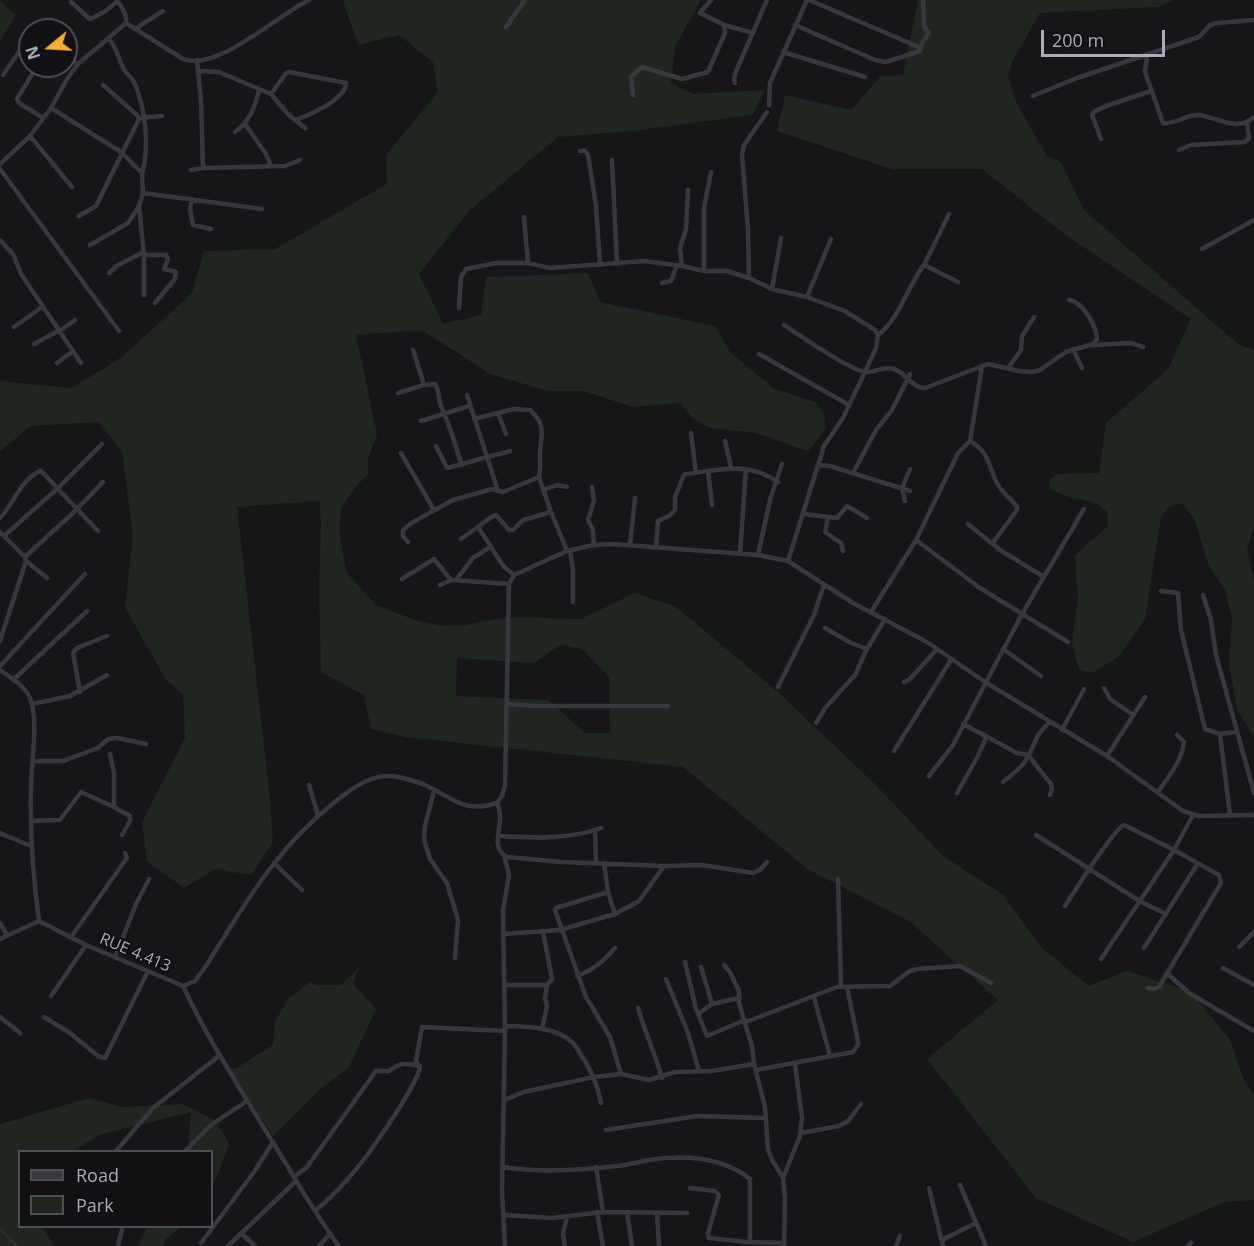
<!DOCTYPE html>
<html>
<head>
<meta charset="utf-8">
<style>
  body { margin:0 }
  #map { position:relative; width:1254px; height:1246px; overflow:hidden; background:#161618; font-family:"Open Sans",sans-serif }
  canvas { display:block }
  .legend { position:absolute; left:18px; top:1150px; width:195px; height:78px; box-sizing:border-box; background:#111113; border:2px solid #4d4f55; margin:0; padding:8px 10px; list-style:none; font-size:18px; color:#a8adb8 }
  .legend li { display:flex; align-items:center; gap:12px; height:30px }
  .legend b { width:30px; border:2px solid #4d4f55 }
  .north { position:absolute; left:18px; top:18px; width:60px; height:60px; box-sizing:border-box; background:#111113; border:2px solid #4d4f55; border-radius:50%; rotate:252deg; font-size:16px; font-weight:700; line-height:24px; text-align:center; color:#a8adb8 }
  .north::after { content:''; display:block; margin:auto; width:21px; height:27px; background:#f2b134; clip-path:polygon(50% 0,100% 100%,50% 72%,0 100%) }
  .scale { position:absolute; left:1041px; top:30px; width:124px; height:27px; box-sizing:border-box; border:3px solid #a8adb8; border-top:0; padding-left:8px; font-size:18px; line-height:21px; white-space:nowrap; color:#a8adb8; -webkit-text-stroke:4px #111113; paint-order:stroke }
</style>
</head>
<body>
<div id="map">
<canvas width="1254" height="1246"></canvas>
<ul class="legend">
<li><b style="height:8px;background:#37383d"></b>Road</li>
<li><b style="height:16px;background:#1e261f"></b>Park</li>
</ul>
<div class="north">N</div>
<div class="scale">200 m</div>
</div>
<script>
const c = document.querySelector('canvas').getContext('2d');
c.lineJoin = 'round';
function paint(path, color) { c.fillStyle = color; c.fill(path, 'evenodd'); }
function trace(path, color, width, dash) { c.strokeStyle = color; c.lineWidth = width; c.lineCap = dash ? 'butt' : 'round'; c.setLineDash(dash || []); c.stroke(path); }
function write(font, color, halo, rows, align = 'center') {
  c.font = font + ' "Open Sans",sans-serif'; c.lineWidth = 4.5; c.setLineDash([]); c.textBaseline = 'middle'; c.strokeStyle = halo; c.fillStyle = color; for (const [text, x, y, turn = 0] of rows) {
    c.save(); c.translate(x, y); c.rotate((+turn || 0) * Math.PI / 180); c.textAlign = isNaN(turn) ? turn : align; if (halo) c.strokeText(text, 0, 0); c.fillText(text, 0, 0); c.restore();
  }
}
paint(new Path2D(`
  M345 0H701L675 47 671 83 693 94 765 90 752 115 633 131 558 137 468 212 419 274 443 324 481 315 486 277 588 273 600 302 715 326 730 352 773 388 815 402 824 413 826 429 808 451C790 447 773 437 755 433 722 427 701 436 681 403L633 407 583 391H548L490 374 422 330 356 335 377 434 368 459V474L353 490 342 507 339 529 346 572 376 605 420 622 443 626 465 625 508 617 581 619 635 593 676 607 779 693 876 785 942 855 1003 895 1042 948 1089 986 1127 971 1191 992 1230 1040 1244 1080 1254 1096V1200L1225 1202 1133 1242 1036 1198 927 1059 998 1000 909 921 809 870 683 767 405 737 371 729 364 695 321 672 319 592 321 522 319 501 237 507 270 799 273 842 251 875 215 869 184 888 147 861 142 822 185 738 183 694 166 680 125 607 133 536 122 451 98 422 31 426 0 451V381L72 388 122 357 192 293 204 251 275 249 387 184 386 155 438 92 433 62 399 35 358 45 343 1ZM560 645 582 649 609 677 610 733H585L548 700 456 696 457 658 534 663Z
  M918 0H1174L1158 7 1040 13 1013 60 1008 75 1017 104 1047 156 1061 162 1084 210 1238 344 1254 350V526L1247 550 1254 580V737L1237 710 1229 663 1232 619 1225 590 1209 566 1194 518 1181 503 1169 507 1161 517 1145 619 1119 656 1093 673 1079 670 1072 643 1078 598 1075 555 1108 526 1107 512C1103 509 1099 505 1095 503 1079 497 1063 499 1049 487V480L1057 474 1099 473 1106 423 1168 369 1191 319 1067 236 982 169H892L777 131 785 95 851 110 881 76 903 75Z
  M0 1 16 15 0 41Z
  M358 968 353 984 376 1009 349 1067 316 1093 273 1136 228 1067 235 1069 273 1045 275 1021 289 998 311 981 315 985H341Z
  M89 1098 122 1107 183 1104 215 1120 229 1144 217 1177 212 1184V1152L188 1151 191 1112 99 1135 73 1151 20 1152V1226L42 1227 54 1246H0V1124Z
  M147 1226H181V1227L166 1239 163 1246H138Z`), '#1e261f');
trace(new Path2D(`
  M0 1229 17 1246`), '#2c353c', 1.5);
trace(new Path2D(`
  M711 0 700 13 724 25 753 33
  M809 0 921 48
  M71 2 90 19 104 12 118 1
  M126 23 183 59C217 72 278 15 309 0
  M795 25 875 60 886 62 920 51 922 43 929 33 924 26 923 0
  M506 27 525 0
  M135 29 163 11
  M34 30 39 24
  M108 38C118 48 118 60 125 71 127 75 132 77 134 82 145 106 150 147 142 173
  M783 52 865 77
  M66 56 78 64
  M1147 56 1145 72 1163 123C1175 125 1186 114 1199 115 1218 118 1238 132 1254 117
  M197 60 201 101 203 168
  M37 66 17 99 19 103 43 118
  M199 71 219 72 271 94 288 114 305 128
  M3 75 30 36
  M735 83 734 78 737 69 767 0
  M103 85 137 115 139 119
  M271 94 286 73 289 72 346 83C346 99 310 115 295 120
  M633 95 631 77 642 67 682 79 708 72 725 33 724 25
  M1033 96 1077 78 1199 37 1210 25 1217 23 1254 20
  M769 105 770 83 807 0
  M51 108 121 152 142 173 143 193 139 206 128 223 90 245
  M141 118 162 116
  M245 124 266 154 271 166
  M235 132C250 121 255 107 259 90
  M30 136 72 187
  M1101 139 1092 115 1094 112 1106 106 1151 91
  M1179 150 1191 145 1245 142 1249 138 1247 123
  M580 151H585L588 155 596 206 600 265
  M612 160 617 264
  M0 164 30 136 51 108 67 79 78 64 126 23C127 14 122 8 117 0
  M0 169 119 331
  M191 170 203 168 285 166 300 160
  M143 193 262 209
  M192 199 190 209 193 225 211 229
  M139 206 144 255V295
  M79 216 96 206 139 119
  M524 217 528 263
  M0 240 13 254 21 274 81 363
  M1202 249 1254 220
  M144 255H166L168 259 164 269 176 272 175 279 155 303
  M924 265 949 214
  M682 266 680 248 686 229 688 190
  M704 271V208L711 172
  M109 273 118 265 144 252
  M749 278 748 230 742 154 744 145 767 112
  M662 283 671 281 677 265
  M772 289 781 238
  M807 297 831 239
  M459 308 461 277 466 269 496 263H528L550 268 644 261 682 266 704 271H727L749 278 772 289 807 297 845 311 875 330 878 335
  M784 325C799 335 852 372 866 372 876 372 883 366 894 369 906 373 912 388 925 388L988 364 1019 371 1031 372 1040 370 1066 352 1093 344 1097 339C1096 325 1083 302 1069 300
  M14 327 42 307
  M58 332 75 320
  M34 344 58 331
  M1093 345 1131 343 1143 347
  M1073 349 1082 368
  M413 350 424 385
  M759 354 849 405
  M57 363 73 351
  M1008 368 1021 350 1022 336 1034 317
  M398 393 424 385 435 384C440 391 438 399 441 406 450 425 455 445 462 465
  M467 395 498 491
  M498 413 506 434
  M474 419 514 409 530 410C548 426 540 437 540 457 540 464 541 470 539 477
  M421 421 469 406
  M691 433 696 473
  M725 441 731 467
  M970 441C989 451 989 468 998 485 1003 494 1012 499 1017 507V510L992 544
  M436 446 447 468 510 451
  M401 453 434 510
  M819 465 830 466 910 491
  M708 471 712 505
  M853 473 876 430 892 410 910 374
  M592 487 594 501 588 520 593 530 594 545
  M543 490 557 485 567 487
  M905 501 902 488 910 469
  M804 514 837 518 847 506 867 518
  M0 518C13 505 22 477 41 471L98 531
  M828 518 825 532 841 543 843 551
  M968 524 1000 550 1044 577
  M478 527 504 567 514 575
  M0 532 25 557
  M4 536 58 488 102 444
  M461 539 493 516 496 515 509 530H513L523 520 551 512
  M916 540 980 588 1068 642
  M408 542 403 536V530L413 522 453 500 492 489 503 492 539 477 551 512 567 551
  M630 545 635 498
  M656 547 658 521 669 516 675 510V497L684 475 686 474C719 470 748 461 778 482
  M570 551 573 569V602
  M740 554 746 469
  M758 555 770 500 782 464
  M26 561 47 578
  M788 561 824 446 843 418 865 372 876 348 878 335C900 318 907 287 924 265L958 282
  M402 579 434 559 451 580 509 584
  M456 580 473 558 490 547
  M440 585 451 580
  M1161 591 1178 593 1181 630 1205 729 1220 734 1237 732
  M1203 595 1211 620 1216 655 1254 793
  M871 612 916 540 958 453 970 441 982 366
  M825 628 851 643 867 649
  M0 641 26 561 25 557 74 512 103 482
  M1003 649 1041 676
  M0 666 85 574
  M0 670C10 677 25 686 30 698 39 720 31 765 31 789 30 833 33 877 39 921L86 945 183 986C208 1040 241 1090 272 1141 294 1176 314 1213 339 1246
  M13 680 87 611
  M904 682 909 680 937 649
  M778 687 814 615 824 585
  M1104 688 1110 699 1133 715
  M80 692 73 653 77 648 107 636
  M32 704 70 696 107 675
  M507 704 536 706H668
  M816 723 826 707 855 675 867 649 885 619
  M963 724 1017 753 1028 755 1051 784 1052 789 1050 795
  M1062 730 1084 689
  M1220 734 1230 815
  M894 751 951 660
  M110 754 114 773V807
  M1107 756 1145 697
  M33 761H63L98 748 108 739 117 738 146 744
  M929 776 953 745 1022 614 1084 509
  M1003 782C1010 776 1019 770 1024 763 1035 748 1033 736 1049 723
  M309 785 318 815
  M434 791 425 826 424 840 430 859 447 883 456 913 458 920 455 958
  M1158 792C1168 777 1182 761 1184 742L1177 735
  M957 793 977 758 986 738
  M497 803C507 823 487 846 507 857L561 862 664 866 702 865 753 873 760 870 767 862
  M31 821 60 820 81 792 114 807 130 816V821L122 835
  M595 830 596 863
  M0 833 31 846
  M1036 835 1141 902 1166 914
  M498 836C533 838 567 840 601 828
  M504 855 509 875 503 911 505 1031 502 1190 505 1246
  M274 863 302 890
  M604 863 608 892 615 914
  M838 879 841 986
  M608 892 556 908 555 910 586 997 610 1037 621 1074
  M1065 906C1075 891 1112 831 1124 825L1174 850 1219 875 1221 883 1159 987 1154 989 1148 988
  M0 923 7 935
  M503 934 560 930 615 914 639 901 664 866
  M71 937 127 858 125 853
  M0 939 39 921
  M1239 947 1254 932
  M1144 948 1198 863
  M115 957 136 904 149 879
  M1101 959 1174 850 1193 815
  M685 962 696 1009 707 1036 745 1020
  M724 965 730 972 739 991V1003L752 1046 754 1064 765 1107 768 1150 772 1160 783 1178 785 1198 784 1246
  M701 967 712 1004
  M1223 968 1254 985
  M1167 973 1189 993 1254 1031
  M577 976C594 969 603 962 615 948
  M666 979 688 1033 699 1071
  M505 985H547
  M183 986 195 981 204 969C245 904 275 849 336 801 355 786 374 772 398 777 406 779 417 781 425 785 452 797 463 814 497 803L502 796 505 785 509 584 514 575 567 551 594 545 612 544 758 555 788 561 853 603 927 642 985 682 1107 756 1183 811 1199 816 1254 815
  M51 996 86 945
  M814 997 830 1056
  M638 1008C645 1032 655 1054 662 1078
  M698 1014 712 1004 739 998
  M0 1017 20 1033
  M44 1017 70 1033 98 1056 105 1058 148 971
  M746 1022 837 987 890 986 910 971 917 969 960 966 991 983
  M505 1026C526 1026 557 1027 573 1043 578 1049 582 1057 586 1063 594 1076 598 1088 601 1103
  M542 1029 547 1006 545 998 547 985 552 979 543 932
  M756 1070 853 1052 858 1045V1041L847 987
  M504 1100 524 1092 594 1077 621 1074 649 1080 675 1072 712 1071 754 1064
  M606 1130 697 1116 766 1118
  M801 1133 839 1126 848 1121 861 1104
  M115 1152 153 1108 220 1055
  M184 1152 211 1125 247 1101
  M503 1167C540 1173 580 1170 617 1166 628 1165 638 1162 649 1160 683 1155 722 1157 750 1179V1242
  M596 1167 603 1212
  M294 1177 307 1167 376 1071H389C400 1062 406 1063 420 1066
  M783 1178 800 1136 802 1118 795 1064
  M960 1185 986 1246
  M690 1188 715 1191 719 1195 708 1233 709 1238 747 1242 784 1243
  M929 1188 943 1246
  M315 1211C348 1184 373 1149 396 1113 405 1098 415 1085 420 1068L416 1061 422 1027 505 1031
  M597 1212 603 1246
  M627 1212 632 1246
  M657 1213 659 1246
  M504 1215 552 1218 603 1212 687 1213
  M242 1234 255 1246
  M942 1240 976 1223
  M201 1243 254 1172 273 1142
  M118 1245 123 1226
  M228 1246 296 1181
  M319 1246 330 1234
  M565 1246 563 1234 567 1217
  M896 1246 900 1236
  M1188 1246 1191 1243`), '#37383d', 4.5);
write('16px', '#a8adb8', '#111113', [
  ["RUE 4.413",135,953,23]
]);
</script>
</body>
</html>
